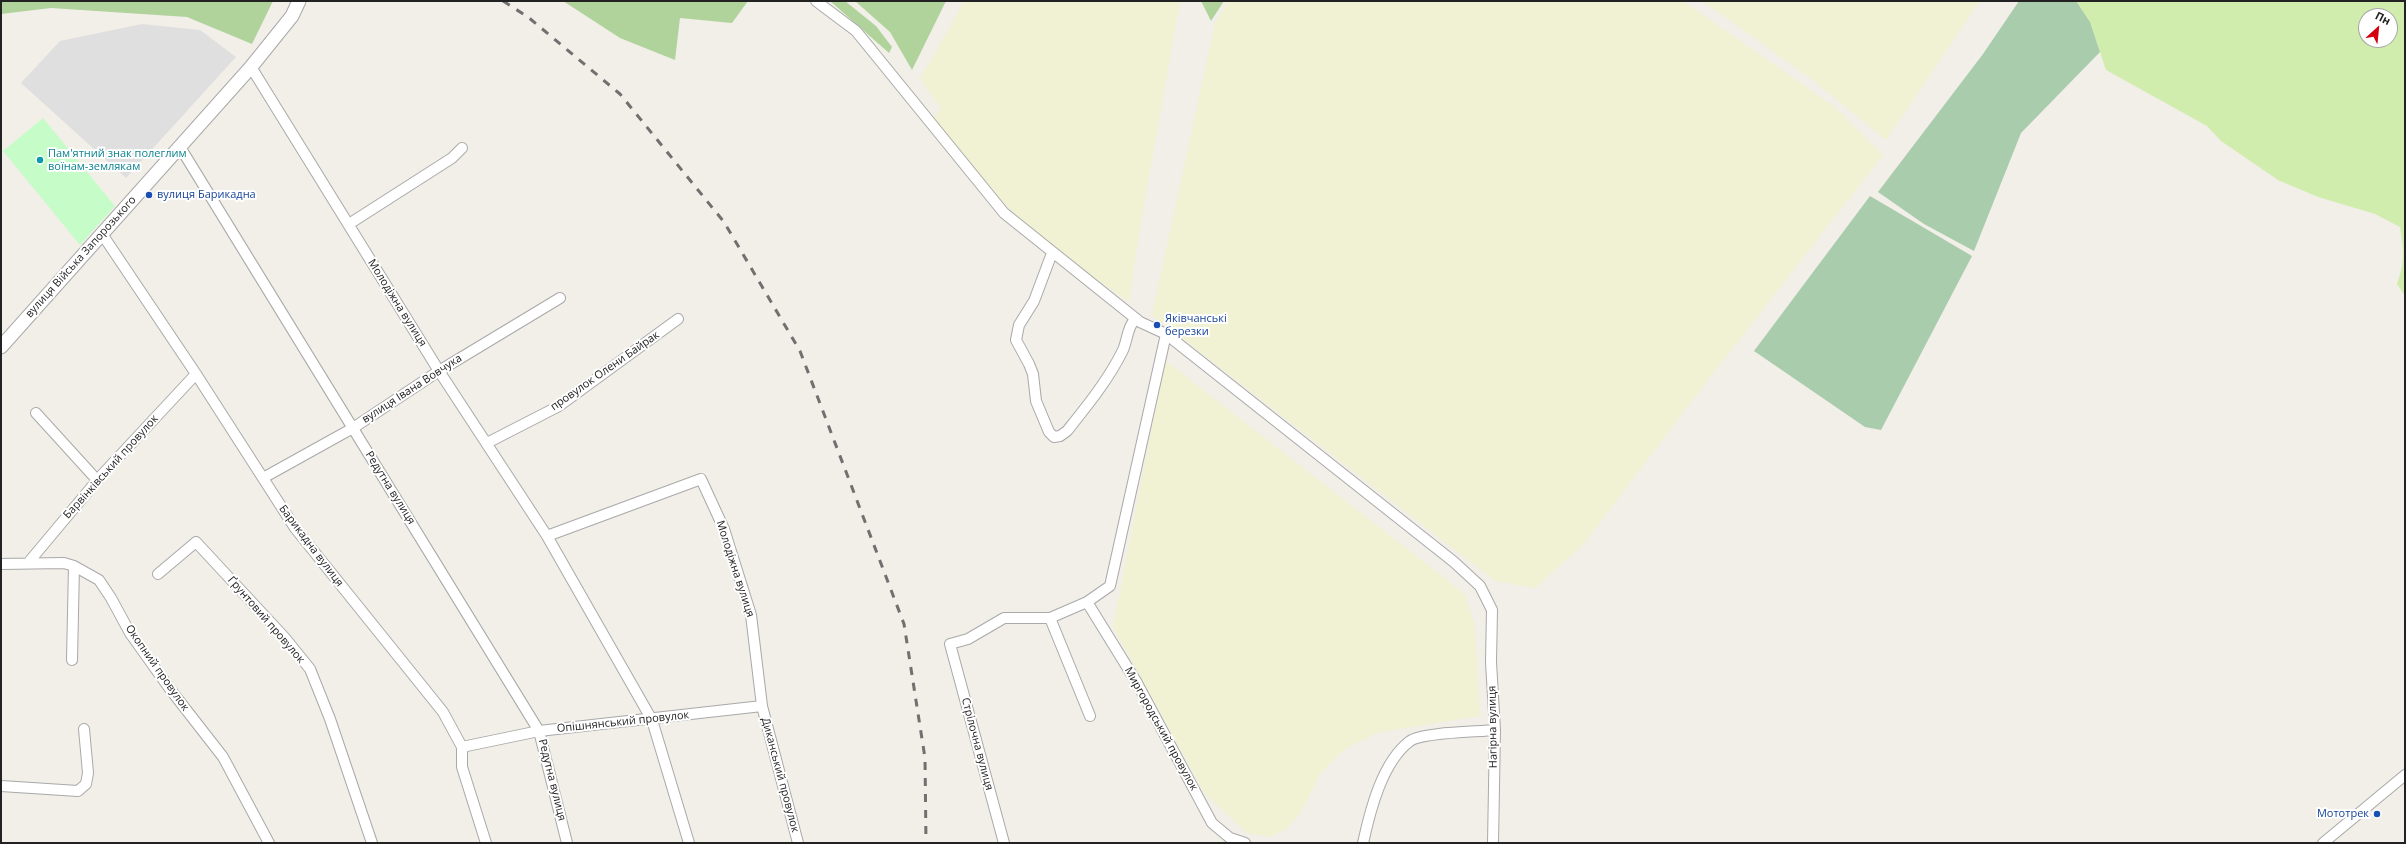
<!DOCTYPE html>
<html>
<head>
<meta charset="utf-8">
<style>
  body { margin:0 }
  #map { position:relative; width:2406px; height:844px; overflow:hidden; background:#f2eee8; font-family:"Open Sans",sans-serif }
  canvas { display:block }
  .frame { position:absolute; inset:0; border:2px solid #222; pointer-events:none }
  .north { position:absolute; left:2358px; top:8px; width:40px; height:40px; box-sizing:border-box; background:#fff; border:1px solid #a7a7a7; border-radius:50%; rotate:27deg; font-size:11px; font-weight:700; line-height:16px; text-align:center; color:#222 }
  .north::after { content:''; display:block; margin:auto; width:14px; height:18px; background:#d4000f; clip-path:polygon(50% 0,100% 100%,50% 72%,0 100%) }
</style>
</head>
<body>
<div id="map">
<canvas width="2406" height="844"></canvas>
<div class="frame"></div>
<div class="north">Пн</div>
</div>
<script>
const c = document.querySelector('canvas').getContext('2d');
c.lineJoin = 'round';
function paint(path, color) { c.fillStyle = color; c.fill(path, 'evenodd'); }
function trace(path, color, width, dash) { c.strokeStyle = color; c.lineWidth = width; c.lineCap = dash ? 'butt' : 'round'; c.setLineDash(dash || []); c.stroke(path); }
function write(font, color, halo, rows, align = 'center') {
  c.font = font + ' "Open Sans",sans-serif'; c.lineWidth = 4; c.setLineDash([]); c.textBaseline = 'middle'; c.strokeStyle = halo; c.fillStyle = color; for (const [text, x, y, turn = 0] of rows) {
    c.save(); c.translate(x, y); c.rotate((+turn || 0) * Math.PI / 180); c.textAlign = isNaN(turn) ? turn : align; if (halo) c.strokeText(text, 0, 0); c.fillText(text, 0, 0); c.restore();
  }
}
paint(new Path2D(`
  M142 24 200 30 236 57 126 178 21 83 60 41Z`), '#e0dfdf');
paint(new Path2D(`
  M963 1H1180L1140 228 1129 302 1080 268 1016 215 984 182 933 119 941 109 920 78 951 26Z
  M1229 1H1683L1835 107 1883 155 1688 406 1583 545 1535 588 1495 581 1152 315 1215 23Z
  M1702 1H1980L1886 140 1810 78Z
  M1165 360 1465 594 1475 626 1480 716 1377 733 1345 749 1321 773 1302 811 1286 829 1270 837 1247 833 1205 794 1113 627Z`), '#f1f1d4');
paint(new Path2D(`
  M2076 1H2405V296L2397 284C2405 262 2404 251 2400 227L2375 214 2318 197 2278 180 2221 141 2207 126 2106 70 2090 22ZM2366 16H2390V40H2366Z`), '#d1edae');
paint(new Path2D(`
  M1 1H273L252 44 187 17 51 8 1 14Z
  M563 1H748L732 23 680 18 675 60 620 38Z
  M830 1H845L876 26 892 47 889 53Z
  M855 1H946L912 70 890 32Z
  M1201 1H1224L1211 21Z`), '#b0d39c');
paint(new Path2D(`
  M2019 1H2076L2090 22 2100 52 2021 133 1974 251 1924 224 1878 192 1983 54Z
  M1870 196 1972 256 1881 430 1865 427 1754 351Z`), '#a9ccac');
paint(new Path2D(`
  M43 118 115 206 80 245 3 151Z`), '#c6fcc7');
const minor = new Path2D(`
  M816 1 856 31 1004 213 1140 322 1166 334 1454 562 1480 586 1492 610 1491 662 1495 730 1493 843
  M251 67 439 371 547 536 652 720 689 843
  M180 147 539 731 567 843
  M349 224 452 158 462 148
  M102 234 196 374 295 528 443 712 462 747V767L486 843
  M1052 253 1034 301 1019 325 1016 340 1029 364 1033 374 1036 401 1049 432 1054 437 1060 436 1067 431C1087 406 1109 379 1123 350 1128 338 1127 328 1135 319
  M36 413 97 480
  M487 443 559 406 678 319
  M263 478 353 428 439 371 560 298
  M547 536 701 479 724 529 751 615 762 706 798 843
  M28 563 100 477 196 374
  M1 564 64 563 74 566 99 580 111 598 130 633 170 689 223 757 269 843
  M158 574 196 542 285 638 310 669 330 719 372 843
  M1087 602 1137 683 1212 823 1230 838 1245 843
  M1050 618 1090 716
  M72 660 74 566
  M462 747 539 731 762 706
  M1 786 78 791 86 784 88 773 84 729
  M1004 843 950 644 968 639 1004 618H1050L1087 602 1110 586 1166 334
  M1363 843C1370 811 1382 762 1410 741 1423 732 1477 732 1495 730
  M2323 843 2405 775`);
const tertiary = new Path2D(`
  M1 347 251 67 292 16 299 1`);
trace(minor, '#a9a9a9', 12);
trace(tertiary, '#a9a9a9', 15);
trace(minor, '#fff', 10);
trace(tertiary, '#fff', 13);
trace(new Path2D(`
  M503 1 528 17 620 94 724 222 800 351 904 624 925 758 926 843`), '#707070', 3, [8, 8]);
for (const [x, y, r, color] of [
  [40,160,4,"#0f9aa8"],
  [149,195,4,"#1a4fb4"],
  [1157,325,4,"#1a4fb4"],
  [2377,814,4,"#1a4fb4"]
]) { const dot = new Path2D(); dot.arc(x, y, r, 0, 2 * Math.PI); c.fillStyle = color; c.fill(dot); trace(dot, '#fff', 1.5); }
write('11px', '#0d838f', '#fff', [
  ["Пам'ятний знак полеглим",48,154],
  ["воїнам-землякам",48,167]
], 'left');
write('11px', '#164399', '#fff', [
  ["вулиця Барикадна",157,195],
  ["Яківчанські",1165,319],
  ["березки",1165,332],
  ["Мототрек",2369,814,"right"]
], 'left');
write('11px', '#222', '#fff', [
  ["вулиця Війська Запорозького",81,257,-48],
  ["Молодіжна вулиця",397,303,58],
  ["провулок Олени Байрак",605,371,-35],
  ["вулиця Івана Вовчука",412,389,-33],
  ["Барвінківський провулок",111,467,-48],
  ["Редутна вулиця",390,488,58],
  ["Барикадна вулиця",311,546,53],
  ["Молодіжна вулиця",735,569,72],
  ["Ґрунтовий провулок",266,620,49],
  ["Окопний провулок",157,668,55],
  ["Опішнянський провулок",623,722,-6],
  ["Нагірна вулиця",1493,727,-91],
  ["Миргородський провулок",1161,729,61],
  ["Стрілочна вулиця",977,744,75],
  ["Диканський провулок",780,775,75],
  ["Редутна вулиця",552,780,76]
]);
</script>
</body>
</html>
